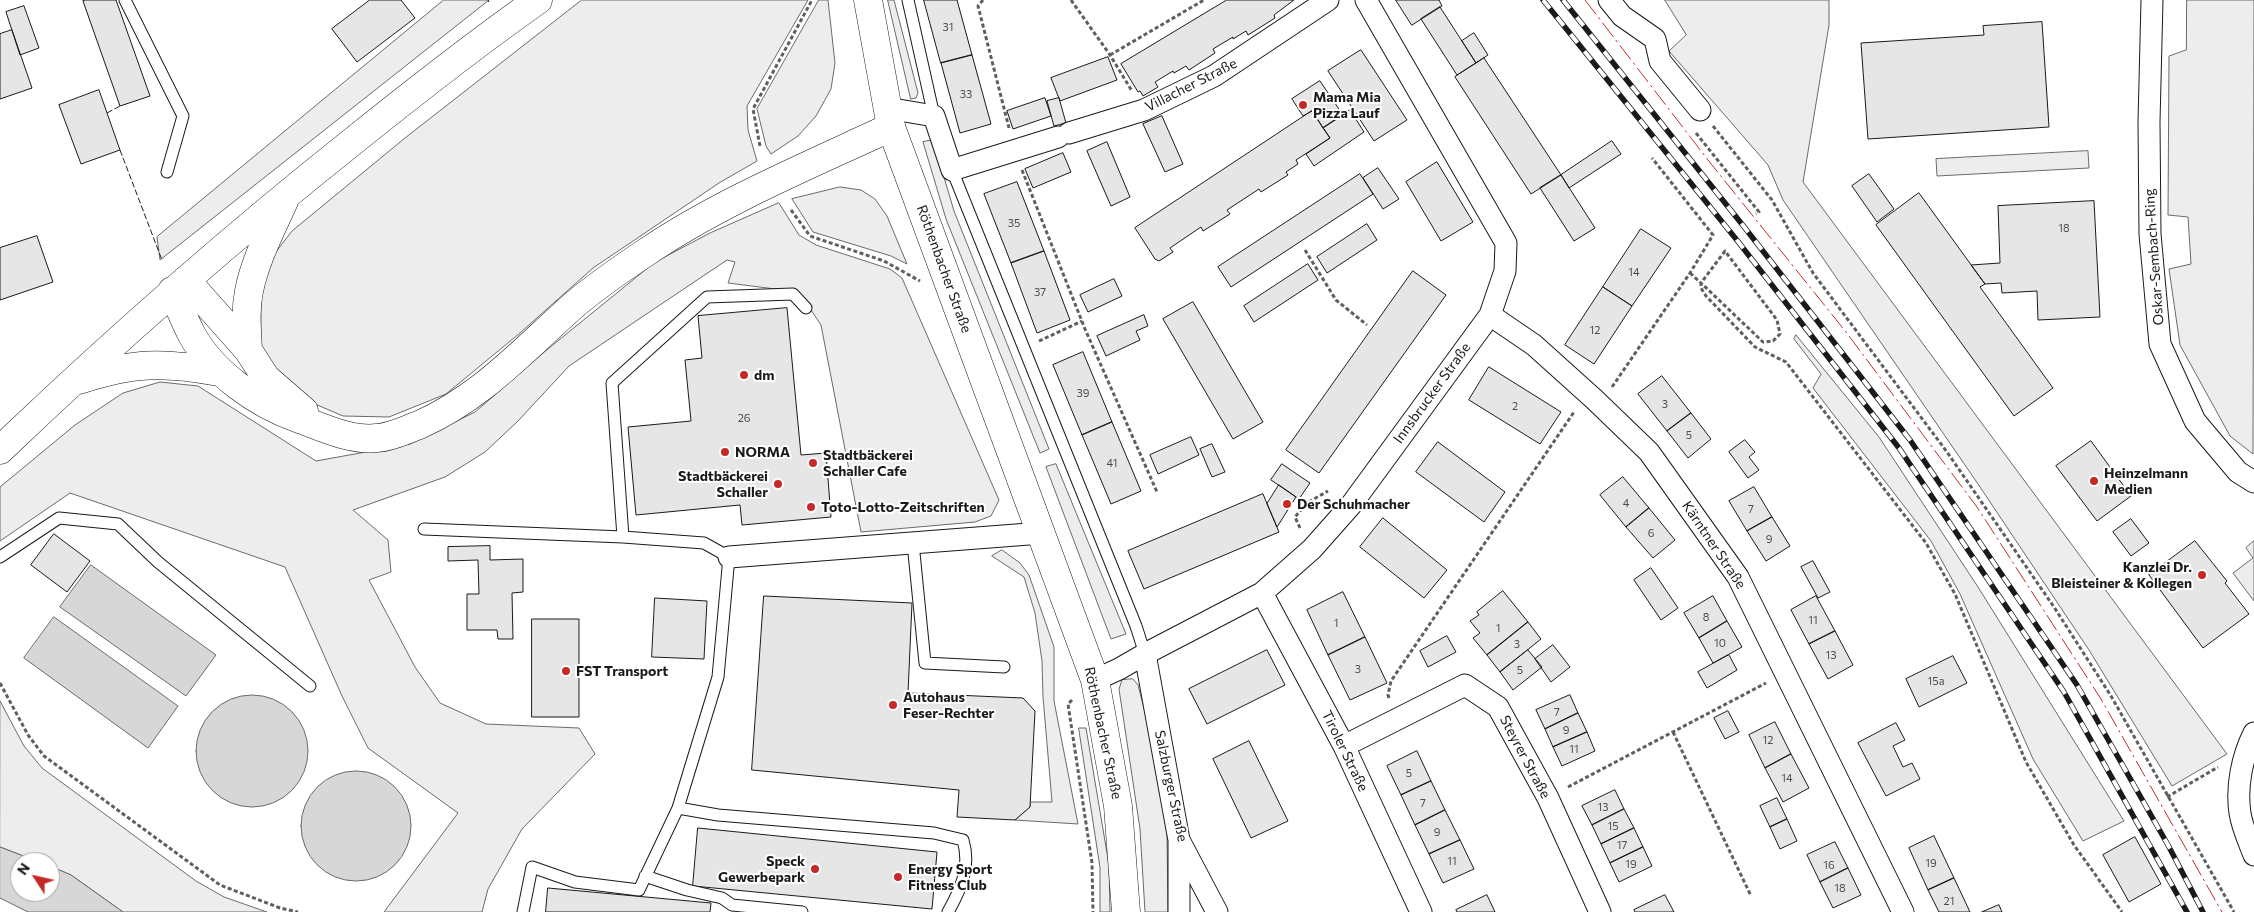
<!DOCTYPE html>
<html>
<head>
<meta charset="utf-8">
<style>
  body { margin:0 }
  #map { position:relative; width:2254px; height:912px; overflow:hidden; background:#fff; font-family:Commissioner,sans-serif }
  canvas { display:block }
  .north { position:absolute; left:10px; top:852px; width:50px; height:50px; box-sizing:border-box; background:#fff; border:1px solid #a3a3a3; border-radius:50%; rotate:305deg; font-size:14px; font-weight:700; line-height:20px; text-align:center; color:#1a1a1a }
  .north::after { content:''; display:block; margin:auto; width:18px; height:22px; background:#c62828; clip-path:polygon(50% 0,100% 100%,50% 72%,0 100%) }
</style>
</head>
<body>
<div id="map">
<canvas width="2254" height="912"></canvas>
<div class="north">N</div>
</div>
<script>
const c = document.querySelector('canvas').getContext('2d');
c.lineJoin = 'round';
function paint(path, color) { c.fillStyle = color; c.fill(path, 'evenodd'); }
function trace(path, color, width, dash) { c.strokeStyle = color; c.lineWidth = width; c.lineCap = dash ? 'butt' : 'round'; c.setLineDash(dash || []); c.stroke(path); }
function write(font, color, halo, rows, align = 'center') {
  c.font = font + ' Commissioner,sans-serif'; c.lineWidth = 4; c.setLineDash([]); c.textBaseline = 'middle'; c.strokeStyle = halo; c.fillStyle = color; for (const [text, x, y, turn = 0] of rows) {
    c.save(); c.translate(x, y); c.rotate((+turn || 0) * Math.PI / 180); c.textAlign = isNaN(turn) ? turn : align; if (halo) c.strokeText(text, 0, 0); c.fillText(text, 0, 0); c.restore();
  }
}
const built = new Path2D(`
  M444 0H489L160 260 157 237Z
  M582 0H808L747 106 748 130 757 161 719 183 593 268 520 333 446 394 389 417 343 416 301 398 275 377 256 341 265 266 292 231 405 138Z
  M819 0H828L835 63 831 89 816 116 798 136 771 154 766 146 757 109Z
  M888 0H894L918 93 916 98 911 99Z
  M1665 0H1829V25L1803 182 2227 754 2172 786 2089 650 1978 484 1783 200 1768 165 1669 51 1686 35Z
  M2187 0H2254L2253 454 2230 436 2180 345 2169 269 2191 264 2188 217 2168 215 2169 56 2186 50Z
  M933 140 954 211 1049 449 1040 453 946 219 923 142Z
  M2088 151 2089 168 1937 176 1936 159Z
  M840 187 861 190 875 199 887 216 907 264 891 256 813 232 792 199Z
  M779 203 799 235 816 245 890 269 902 278 999 500 991 516 975 522 861 532 821 325 799 292 728 283 735 262 727 260 569 366 518 421 485 452 445 477 353 510 388 540 391 572 369 580 415 667 440 703 486 724 579 728 595 754 522 829 488 889 482 912H384L458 813 368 748 342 696 285 567 70 493 0 541V487L75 425 123 393 160 382 198 386 316 461 410 444 475 412 549 348 655 262 710 233Z
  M1796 335 1879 437 1978 587 2124 821 2083 841 2033 759 1960 594 1931 541 1813 388 1821 374 1794 339Z
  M1056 464 1126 634 1111 639 1046 467Z
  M2254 541V601L2233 573 2253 558 2246 548Z
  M1002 550 1020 563 1029 575 1054 647V701L1078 824 1015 820 1030 807V802H1052L1043 697 1042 661 1035 613 1024 577 992 556Z
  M1133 679 1138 685 1152 739 1167 834 1168 912H1145L1140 829 1119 689 1122 680Z
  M0 701 24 746 42 768 196 881 224 897 267 912H123L71 875 50 866V862H39L0 847Z
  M1079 728H1086L1109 865 1110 912H1100V868Z`);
paint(built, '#ededed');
trace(built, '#6a6a6a', 1);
const water = new Path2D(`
  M91 565 216 655 186 696 60 607Z
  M54 617 178 706 148 748 24 658Z
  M196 751a56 56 0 1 1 112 0a56 56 0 1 1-112 0Z
  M301 826a55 55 0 1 1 110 0a55 55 0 1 1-110 0Z
  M0 847 39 862H20V892H50V866L71 875 123 912H28L0 898Z`);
paint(water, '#d7d7d7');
trace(water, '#6a6a6a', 1);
const building = new Path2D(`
  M86 0H116L150 96 120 106 83 1Z
  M370 0H401L415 18 357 62 332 29Z
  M924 0H957L972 55 941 63Z
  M1227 0H1294L1274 15 1275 18 1248 35 1246 31 1233 39V37L1213 49 1215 53 1189 70 1186 66 1174 73 1173 71 1155 82 1158 87 1143 96 1140 91 1138 92 1121 64Z
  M1396 0H1439L1442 6 1412 25Z
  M24 6 39 48 20 55 6 12Z
  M1440 7 1476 63 1457 75 1421 19Z
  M2042 22 2049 127 1868 139 1861 43 1984 35 1983 26Z
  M12 30 32 88 0 99V34Z
  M1474 33 1488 55 1476 63 1462 41Z
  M1361 50 1407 120 1374 141 1328 71Z
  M972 55 991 124 960 133 941 63Z
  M1108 57 1117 80 1060 101 1051 78Z
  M1484 58 1561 175 1531 194 1455 77Z
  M1320 81 1343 115 1323 128 1312 111 1303 116 1292 99Z
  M99 90 120 150 81 164 59 105Z
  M1045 98 1051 116 1013 129 1007 111Z
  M1059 98 1066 123 1054 126 1047 101Z
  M1350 110 1364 132 1314 166 1306 154 1330 138 1323 128Z
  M1312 111 1330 138 1296 160 1298 164 1286 172 1288 175 1261 192 1259 189 1227 210 1230 214 1203 231 1201 227 1170 248 1173 252 1159 261 1155 259 1135 228Z
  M1162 116 1183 164 1165 172 1143 124Z
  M1612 141 1621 154 1569 188 1561 175Z
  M1107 142 1130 197 1111 206 1087 151Z
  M1063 153 1071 172 1033 188 1025 169Z
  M1437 162 1473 222 1441 241 1406 182Z
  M1378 168 1399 199 1383 209 1363 178Z
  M1360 174 1373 194 1231 287 1218 267Z
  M1869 174 1894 209 1877 222 1852 186Z
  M1561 175 1595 228 1574 241 1540 188Z
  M1017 182 1044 251 1011 263 984 194Z
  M1919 193 1985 284 1980 287 2053 388 2014 416 1876 225Z
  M2094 201 2100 317 2038 320 2037 291 2002 293 2001 283 1985 284 1971 265 2000 263 1998 206Z
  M1367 224 1377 240 1327 273 1317 257Z
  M1641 229 1671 248 1632 306 1603 287Z
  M37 236 53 282 0 300V248Z
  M1044 251 1070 320 1037 333 1011 263Z
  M1308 264 1318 280 1254 322 1244 306Z
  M1413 271 1446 295 1319 473 1286 450Z
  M1114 279 1122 296 1088 312 1080 295Z
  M1603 287 1632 306 1594 364 1565 345Z
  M1193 302 1263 422 1233 439 1163 319Z
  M787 308 801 455 826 453 831 517 742 525 740 505 636 515 628 427 691 421 685 360 702 358 698 316Z
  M1144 315 1148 326 1136 331 1140 340 1106 356 1097 336Z
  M1083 352 1112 422 1082 435 1053 365Z
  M1489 367 1561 412 1540 444 1469 400Z
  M1662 376 1691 413 1667 431 1638 394Z
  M1691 413 1711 439 1688 458 1667 431Z
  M1112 422 1141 491 1111 504 1082 435Z
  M1191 437 1199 455 1158 474 1150 455Z
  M1745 440 1755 452 1749 457 1759 470 1748 478 1729 452Z
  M2091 441 2131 496 2097 521 2056 466Z
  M1438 442 1505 492 1484 522 1416 472Z
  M1212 444 1225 472 1212 477 1200 449Z
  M1282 464 1310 483 1299 499 1271 480Z
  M1623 477 1649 508 1626 527 1600 495Z
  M1279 485 1296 497 1277 527 1267 504Z
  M1754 487 1772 517 1747 531 1729 501Z
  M1263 494 1279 532 1144 589 1128 551Z
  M1649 508 1675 540 1653 558 1626 527Z
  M1772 517 1790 546 1766 561 1747 531Z
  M1383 518 1447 570 1424 598 1360 547Z
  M2131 519 2149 543 2131 556 2113 532Z
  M54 534 90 561 67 592 31 565Z
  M2195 541 2227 581 2225 583 2249 614 2203 648 2149 575Z
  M490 546V560L523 559V592L512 593 513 639H498L497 630H467V594H479L478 560 448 561V547Z
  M1813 561 1830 592 1818 598 1801 567Z
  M1651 568 1678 608 1661 620 1634 580Z
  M1503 591 1528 622 1487 655 1473 638 1480 633 1470 621 1479 615 1477 612Z
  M1343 592 1365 637 1328 655 1307 610Z
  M764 596 912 603 908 693 1023 698 1035 711 1030 807 1015 820 957 817 959 790 752 770Z
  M1713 596 1727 621 1699 638 1684 613Z
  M1816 596 1835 631 1809 644 1791 610Z
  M655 598 707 601 704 659 652 657Z
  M532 619H579V717H532Z
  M1727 621 1742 647 1713 663 1699 638Z
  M1528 622 1541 639 1500 672 1487 655Z
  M1835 631 1853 665 1828 679 1809 644Z
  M1447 636 1456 652 1428 667 1420 651Z
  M1365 637 1387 683 1350 700 1328 655Z
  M1553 645 1570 667 1551 682 1535 659Z
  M1267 650 1285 685 1207 724 1189 689Z
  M1528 650 1542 667 1513 690 1500 672Z
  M1729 655 1737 670 1707 688 1698 672Z
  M1953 656 1967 683 1919 707 1906 679Z
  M1570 695 1578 713 1545 729 1536 710Z
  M1728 711 1739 732 1725 739 1714 718Z
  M1578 713 1587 732 1553 747 1545 729Z
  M1775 722 1791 754 1765 768 1749 735Z
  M1896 723 1905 740 1893 746 1903 767 1912 763 1920 779 1886 796 1858 743Z
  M1587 732 1595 751 1562 766 1553 747Z
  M1249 741 1288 821 1251 838 1213 759Z
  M1417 751 1431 781 1401 795 1387 766Z
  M1791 754 1809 788 1783 802 1765 768Z
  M1431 781 1445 810 1415 825 1401 795Z
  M1615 790 1624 809 1592 825 1582 806Z
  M1777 798 1787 819 1770 827 1760 806Z
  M1624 809 1634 828 1601 844 1592 825Z
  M1445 810 1460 840 1429 854 1415 825Z
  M1787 819 1797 841 1780 849 1770 827Z
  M698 828 937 852 932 909 693 886Z
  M1634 828 1643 847 1610 863 1601 844Z
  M1934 836 1954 878 1928 890 1909 848Z
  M2135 837 2161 884 2129 902 2103 855Z
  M1460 840 1474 869 1443 883 1429 854Z
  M1835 842 1848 868 1820 882 1807 855Z
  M1643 847 1652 866 1619 882 1610 863Z
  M1848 868 1861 895 1833 908 1820 882Z
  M1954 878 1970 912H1939L1928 890Z
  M548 888 711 903 710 912H546Z
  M1487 895 1495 912H1457L1456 910Z
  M1665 895 1674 912H1635L1634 910Z
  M1999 905 2002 912H1982Z`);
paint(building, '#e6e6e6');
trace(building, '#1a1a1a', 1);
const lane = new Path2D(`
  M125 0 183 116 167 172
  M908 0 934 116
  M952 170 1136 626 1145 654
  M424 529 623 537 704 543 729 557 718 677 678 808 639 890 575 882 532 867 523 912
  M623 537 612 383 707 297 793 294 806 308
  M913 543 925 663 1004 667
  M0 557 59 518 118 524 158 562 310 686
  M678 808 718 815 934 833 963 840C971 867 961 889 948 912
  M645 876 687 890 722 898 732 905 802 912`);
const street = new Path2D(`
  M1609 0 1622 16 1655 39 1660 61 1700 110
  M2152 0 2149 122 2150 234 2160 344 2195 421 2238 472 2254 482
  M887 108 934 116 952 170 1058 137
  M1069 133 1144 110 1214 76 1328 0
  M1490 315 1534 345 1594 399 1649 452 1738 577 1903 912
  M729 557 1042 533
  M1262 593 1344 746 1421 912
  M1145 654 1179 840 1217 912
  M1095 680 1119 669 1145 654 1262 593 1312 549 1351 505 1490 315 1505 271 1506 243 1366 0
  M2254 733C2242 757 2236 787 2240 813 2242 827 2249 842 2254 855
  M1344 746 1465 685 1498 707 1548 798 1600 912
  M1179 912V842`);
const secondary = new Path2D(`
  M868 0 891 127 1095 680 1118 806 1126 912`);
const primary = new Path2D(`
  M186 280 248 350 266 378 304 411
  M172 291C179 306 185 322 192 335 213 373 257 404 297 418 322 427 350 441 377 438 392 437 405 430 419 425 482 397 523 350 574 305 596 286 621 269 645 253 718 203 810 165 891 127
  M248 350C247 330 245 311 249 291 255 260 271 230 284 201
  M79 380C134 362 163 362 219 372
  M0 450C113 342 230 239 352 142 413 93 474 45 538 0`);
trace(lane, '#1a1a1a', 13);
trace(street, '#1a1a1a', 23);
trace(secondary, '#1a1a1a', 29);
trace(primary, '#1a1a1a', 29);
trace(new Path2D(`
  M983 0 978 6 1009 128
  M1071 0 1110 55 1132 91
  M1110 55 1204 0
  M1713 126 1772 200 1813 273 1947 452 2054 607 2111 696 2234 912
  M1696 133 1759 212 1756 214
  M760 146 753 109 812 0
  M1022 170 1085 329 1157 492
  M791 210 810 236 884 261 920 281
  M1305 250 1336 300 1367 325
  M1690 273 1701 283 1763 342 1773 341 1780 334 1777 320 1725 251 1701 283V288L1706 296 1755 347 1786 362 1926 543 1955 594 2026 762 2074 845 2122 912
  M1039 341 1082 321
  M1612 387 1690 273 1713 235 1652 158
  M1300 528 1295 517 1307 503 1328 491
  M0 683 28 735 44 756 220 885 280 908 298 912
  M1389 698 1388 695 1391 681 1574 412
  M1072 700 1068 704 1092 863 1093 912
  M1673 732 1751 896
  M1568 787 1766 683
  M2167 797 2218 767`), '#5f5f5f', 3, [4, 2.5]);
trace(lane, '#fff', 11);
trace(street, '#fff', 21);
trace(secondary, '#fff', 28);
trace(primary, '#fff', 28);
const rail = new Path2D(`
  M1543 0 1736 239 1899 448 2064 692 2187 912
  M1563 0 1745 228 1910 440 2077 685 2168 845 2203 912`);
trace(rail, '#1a1a1a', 5.5);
trace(rail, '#fff', 4, [11]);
trace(new Path2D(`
  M488 0 489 2
  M107 113 120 106
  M120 150 162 260`), '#1a1a1a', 1, [6, 2.5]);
trace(new Path2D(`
  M1585 0 1708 160 1846 332 1977 507 2101 699 2222 912`), '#c62828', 1, [18, 4, 2.5, 4]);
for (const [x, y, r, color] of [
  [1303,105,5,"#c62828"],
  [744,375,5,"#c62828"],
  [725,452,5,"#c62828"],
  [813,463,5,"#c62828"],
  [2094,481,5,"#c62828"],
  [778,484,5,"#c62828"],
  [1287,504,5,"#c62828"],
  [811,507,5,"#c62828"],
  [2202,575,5,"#c62828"],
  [566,671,5,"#c62828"],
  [893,705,5,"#c62828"],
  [815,869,5,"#c62828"],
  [898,877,5,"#c62828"]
]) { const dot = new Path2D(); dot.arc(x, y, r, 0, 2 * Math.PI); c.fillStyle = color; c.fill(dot); trace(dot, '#fff', 2); }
write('11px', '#4d4d4d', null, [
  ["31",948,27],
  ["33",966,94],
  ["35",1014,223],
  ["18",2064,228],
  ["14",1634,272],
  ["37",1040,292],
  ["12",1595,330],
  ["39",1083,393],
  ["3",1665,404],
  ["2",1515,406],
  ["26",744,418],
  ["5",1689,435],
  ["41",1112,463],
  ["4",1626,503],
  ["7",1751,509],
  ["6",1651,533],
  ["9",1769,539],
  ["8",1706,617],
  ["11",1813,620],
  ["1",1336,623],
  ["1",1498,628],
  ["10",1720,643],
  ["3",1517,644],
  ["13",1831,655],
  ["3",1358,669],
  ["5",1520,670],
  ["15a",1936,681],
  ["7",1557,712],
  ["9",1566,730],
  ["12",1768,740],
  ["11",1574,749],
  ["5",1409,773],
  ["14",1787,778],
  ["7",1423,803],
  ["13",1603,807],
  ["15",1613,826],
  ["9",1437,832],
  ["17",1622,845],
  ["11",1452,861],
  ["19",1931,863],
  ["19",1631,864],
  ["16",1829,865],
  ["18",1840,888],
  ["21",1949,901]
]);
write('14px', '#1a1a1a', '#fff', [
  ["Villacher Straße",1191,85,-27],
  ["Oskar-Sembach-Ring",2154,257,-94],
  ["Röthenbacher Straße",944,269,70],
  ["Innsbrucker Straße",1432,393,-54],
  ["Kärntner Straße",1714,545,56],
  ["Röthenbacher Straße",1103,733,78],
  ["Tiroler Straße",1345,751,64],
  ["Steyrer Straße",1525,757,62],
  ["Salzburger Straße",1171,786,78]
]);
write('bold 14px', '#1a1a1a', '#fff', [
  ["Mama Mia",1313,97],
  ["Pizza Lauf",1313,113],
  ["dm",754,375],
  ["NORMA",735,452],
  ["Stadtbäckerei",823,455],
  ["Schaller Cafe",823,471],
  ["Heinzelmann",2104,473],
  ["Medien",2104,489],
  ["Stadtbäckerei",768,476,"right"],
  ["Schaller",768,492,"right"],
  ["Der Schuhmacher",1297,504],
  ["Toto-Lotto-Zeitschriften",821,507],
  ["Kanzlei Dr.",2192,567,"right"],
  ["Bleisteiner & Kollegen",2192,583,"right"],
  ["FST Transport",576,671],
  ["Autohaus",903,697],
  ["Feser-Rechter",903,713],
  ["Speck",805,861,"right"],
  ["Gewerbepark",805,877,"right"],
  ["Energy Sport",908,869],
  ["Fitness Club",908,885]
], 'left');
</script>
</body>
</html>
